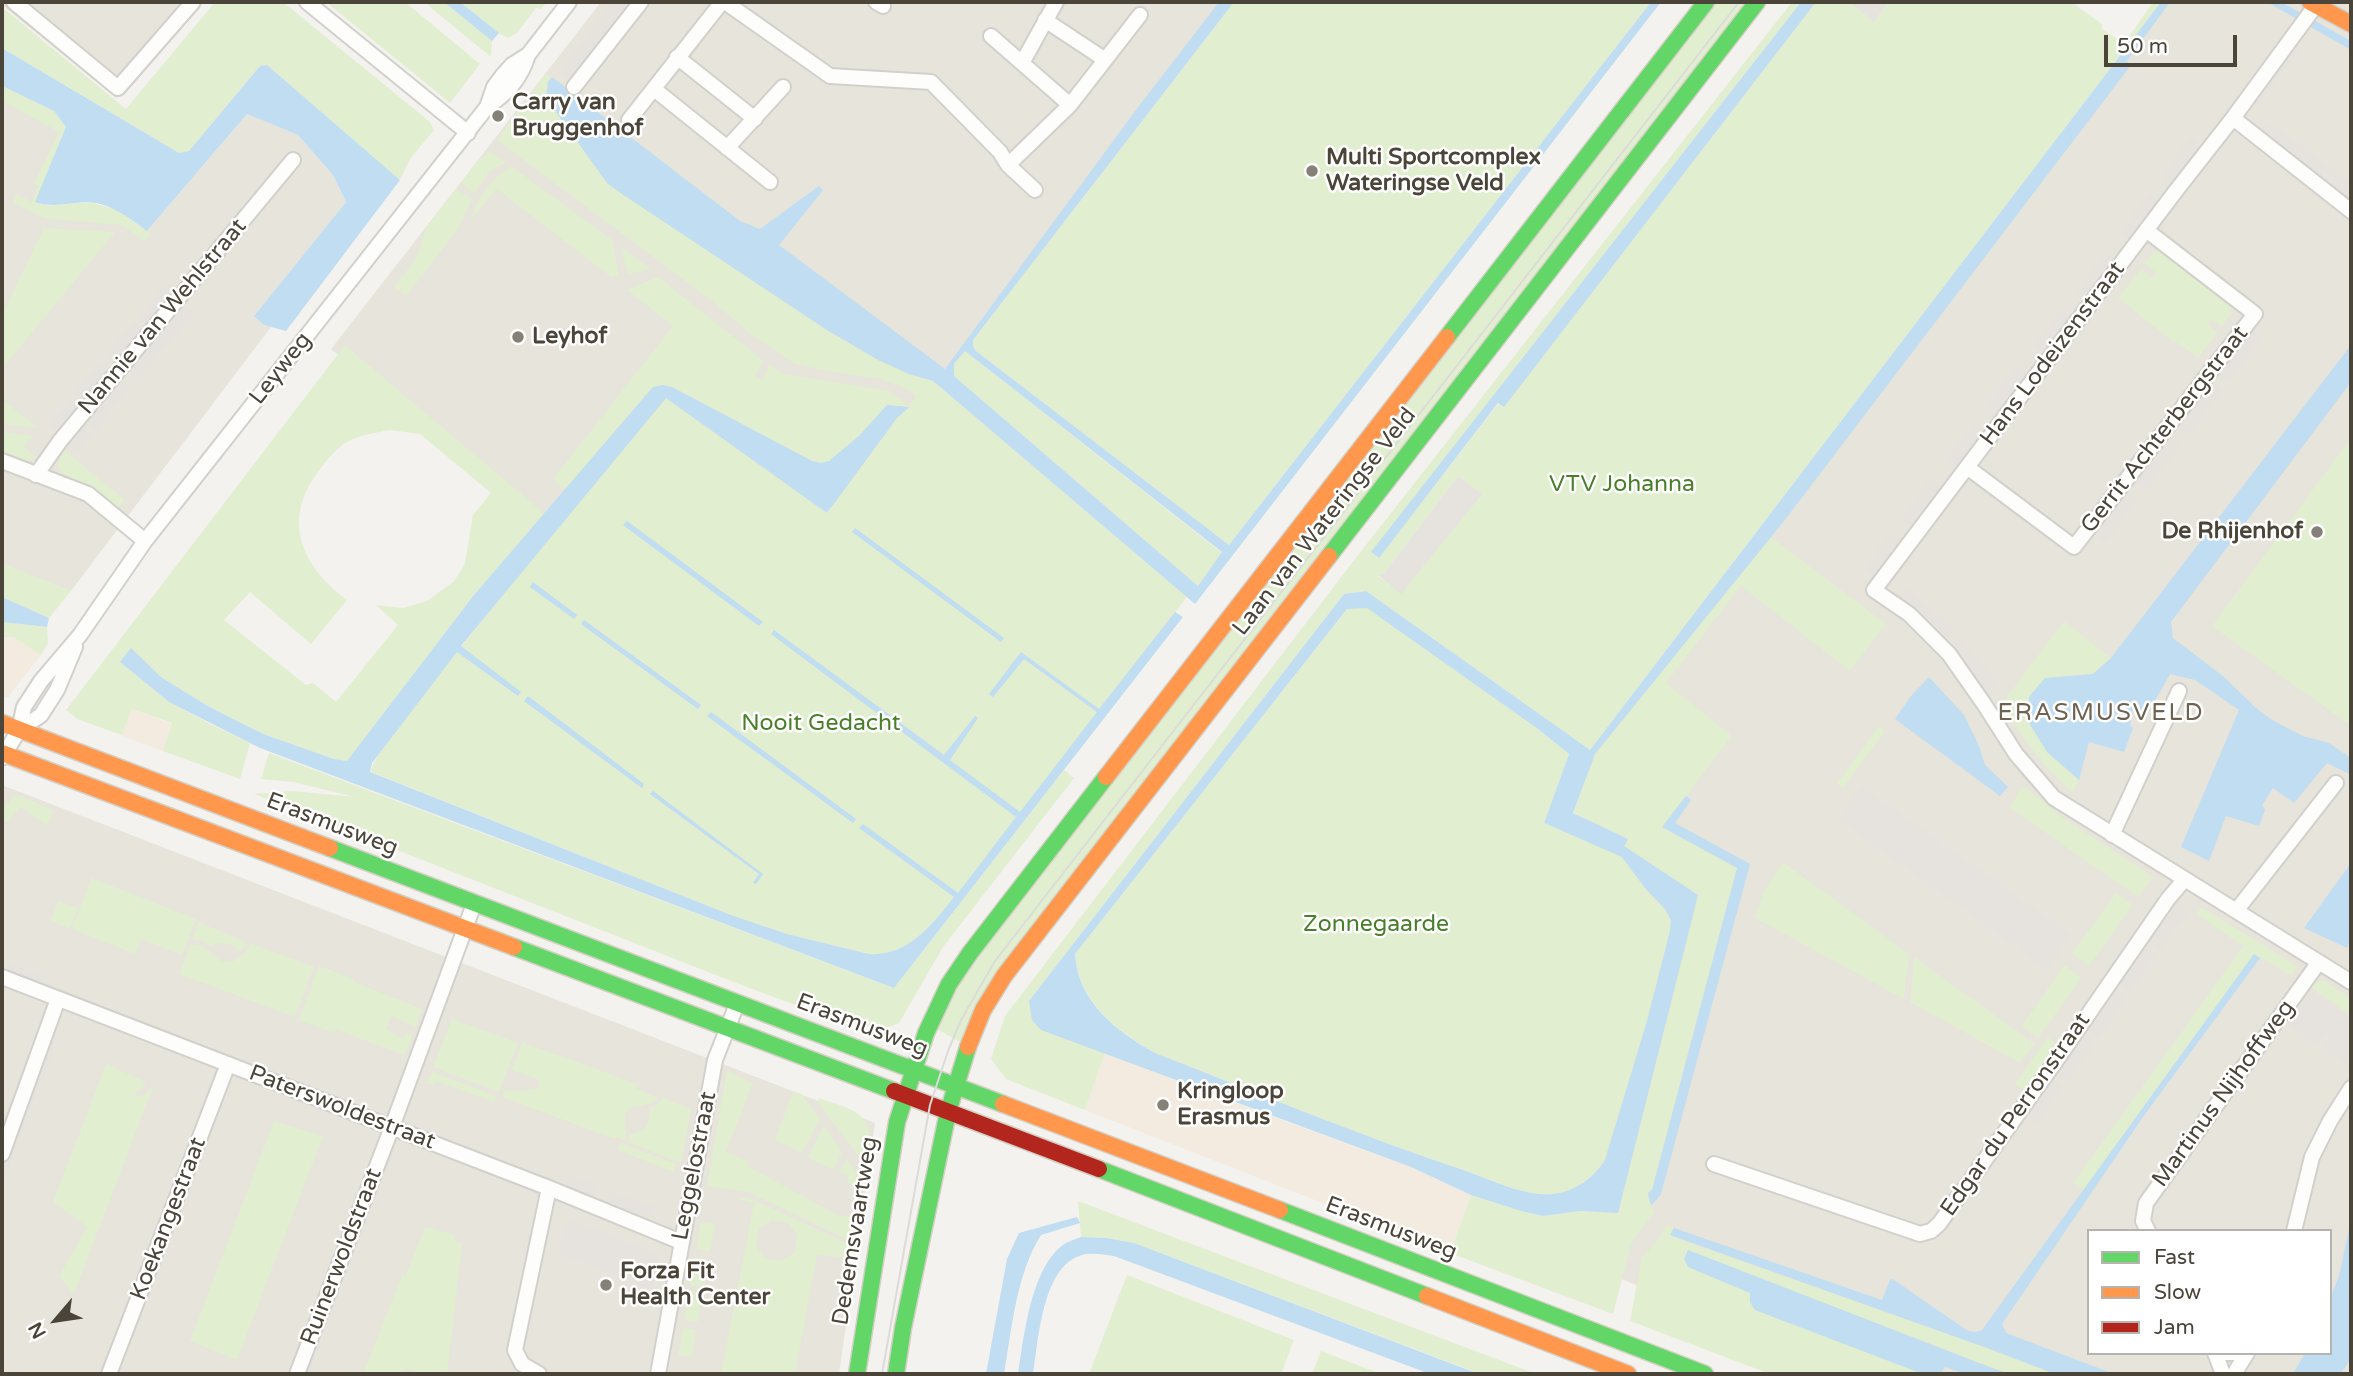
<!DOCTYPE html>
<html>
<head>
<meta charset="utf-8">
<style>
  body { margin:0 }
  #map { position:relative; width:2353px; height:1376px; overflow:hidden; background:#f4f2ee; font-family:"Varela Round",sans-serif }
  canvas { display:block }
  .frame { position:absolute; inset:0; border:4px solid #4b4439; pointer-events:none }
  .legend { position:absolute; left:2087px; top:1229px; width:245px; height:126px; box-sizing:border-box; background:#fff; border:2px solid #b7b4b0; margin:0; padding:9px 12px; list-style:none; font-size:21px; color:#4b4439 }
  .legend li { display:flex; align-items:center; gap:14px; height:35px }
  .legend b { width:35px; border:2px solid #b7b4b0 }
  .north { position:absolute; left:21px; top:1285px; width:70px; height:70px; -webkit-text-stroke:5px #fff; paint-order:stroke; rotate:241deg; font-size:19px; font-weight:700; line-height:28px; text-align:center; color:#4b4439 }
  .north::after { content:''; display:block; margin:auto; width:24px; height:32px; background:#4b4439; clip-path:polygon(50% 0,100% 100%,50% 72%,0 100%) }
  .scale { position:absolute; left:2104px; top:35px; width:133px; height:32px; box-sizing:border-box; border:4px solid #4b4439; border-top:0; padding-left:9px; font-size:21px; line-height:24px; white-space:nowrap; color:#4b4439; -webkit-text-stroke:5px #fff; paint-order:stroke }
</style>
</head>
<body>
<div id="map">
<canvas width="2353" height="1376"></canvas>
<div class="frame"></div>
<ul class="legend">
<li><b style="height:9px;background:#63d668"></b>Fast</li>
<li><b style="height:9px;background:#ff974d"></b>Slow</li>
<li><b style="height:9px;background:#b3261e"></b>Jam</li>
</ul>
<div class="north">N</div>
<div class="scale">50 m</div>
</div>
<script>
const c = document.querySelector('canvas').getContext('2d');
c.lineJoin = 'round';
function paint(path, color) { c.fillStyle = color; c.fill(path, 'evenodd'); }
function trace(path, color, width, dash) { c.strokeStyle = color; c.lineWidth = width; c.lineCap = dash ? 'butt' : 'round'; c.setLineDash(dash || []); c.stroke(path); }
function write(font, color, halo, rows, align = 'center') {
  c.font = font + ' "Varela Round",sans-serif'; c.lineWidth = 5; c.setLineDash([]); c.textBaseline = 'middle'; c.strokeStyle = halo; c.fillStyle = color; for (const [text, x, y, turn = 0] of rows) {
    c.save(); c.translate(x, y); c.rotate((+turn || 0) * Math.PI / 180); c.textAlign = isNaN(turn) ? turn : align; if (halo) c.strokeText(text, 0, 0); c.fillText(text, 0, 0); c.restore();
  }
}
paint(new Path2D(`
  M14 2H193L118 88Z
  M601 2H1229L943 374 834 508 546 528 331 349Z
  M2166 2H2351V1374H1855L1592 1267 1586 764ZM2089 1231H2330V1353H2089Z
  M2 86 66 127 35 202 148 230 247 114 298 135 333 175 346 202 255 315 264 325 271 327 71 591 2 564Z
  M2 785 875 1123 839 1374H2Z`), '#e7e4dc');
paint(new Path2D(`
  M2 637H13L41 655 8 697H2Z
  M132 709 172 724 163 751 122 736Z
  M1105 1052 1254 1110 1411 1167 1471 1195 1450 1253 1085 1110Z`), '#f3ebdf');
paint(new Path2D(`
  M215 2H283L430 122 434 130 410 159 400 180 267 65 260 66 189 151 179 153 2 48V7L126 109Z
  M326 2H405L480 64 450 103Z
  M424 2H444L492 41 491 57Z
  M460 2H547L541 9 536 8 517 33 508 38 499 33Z
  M1234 2H1651L1229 545 976 351 973 346V340Z
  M1713 2H1751L960 1042 935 1028 964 973Z
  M1792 2H1801L1372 552 1378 558 1499 403 1504 406 1816 2H1849L1874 21 1888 2H2071L2102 24V29L2124 44 2153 2H2161L1590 750 1366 591 1344 594 1029 1001 1041 1029 1105 1052 1085 1110 1006 1079 991 1059 1005 1016 1355 559ZM1458 476 1481 494 1401 593 1378 576 1384 574Z
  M545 74 552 77 548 83 607 183 827 330 878 360 933 381 1187 597 958 893C935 921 909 957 869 954L787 934 731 915 371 772C372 757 410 713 421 698 500 596 583 497 666 398L827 513 897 418 908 407 887 406 859 436 829 461 821 463 812 461 672 387H653L565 490 553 479 673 326 627 290 658 277 764 361 755 376 762 380 770 365 784 374 891 391 908 406 917 397 909 390 882 379 826 371 793 363 752 335 708 298 497 140Z
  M2 86 54 111 66 127 46 206 90 202 117 210 151 234 145 241 121 225 43 218 13 202 17 194 32 202 38 186 34 183 59 132 2 101Z
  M490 151 506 162 489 172 474 194 461 183 477 162Z
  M511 166 612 240 619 276 611 277 497 189 471 219C480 194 489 181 511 166Z
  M456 189 472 199 459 228 406 296 394 287 417 257 426 228Z
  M44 228 115 232 2 369V315Z
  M620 246 651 269 628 274Z
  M2164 250 2231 303 2232 313 2222 326 2210 319 2208 325 2218 332 2198 358 2175 341 2173 342 2118 298 2141 269 2151 277 2156 273 2144 263 2153 253Z
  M345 345 545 514 474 595 347 761 334 759 266 735 243 724 206 705 161 677 147 664 120 662 169 702 212 725 250 743 240 779 163 751 172 723 132 709 122 735 77 719 66 710ZM390 430 420 434 491 493 473 515 465 564 454 581 427 601 403 608 376 605 398 625 336 702 313 683 306 685 224 620 250 592 311 644 347 600C304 568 282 524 315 476 324 464 332 452 344 444 357 435 375 433 390 430Z
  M965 351 1222 553 1198 586 954 376V364Z
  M2 399 38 428 2 424Z
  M2 432 34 436 24 446 37 458C23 463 15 459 2 454Z
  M2351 438V726L2212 626Z
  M64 450 126 501 117 507C108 501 99 493 90 487 75 479 46 474 64 450Z
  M1771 537 1886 624 1850 671 1741 586 1666 683 1732 736 1662 827 1737 868 1652 1190 1648 1193V1199L1655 1212 1631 1243 1613 1314 1450 1253 1471 1195 1521 1211 1543 1216 1581 1211 1618 1213 1698 895 1623 846 1627 838 1573 813 1595 754Z
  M2 563 71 591 49 618 2 597Z
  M1367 607 1538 729 1569 754 1544 823 1622 857 1645 888 1665 909 1671 920 1670 931 1647 1021 1605 1160C1594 1178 1575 1191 1554 1194 1525 1197 1492 1180 1466 1171 1361 1136 1258 1093 1155 1053 1116 1030 1079 1002 1075 954L1348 608Z
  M2064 621 2111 658 2093 674 2045 678 2047 752 2079 780 2073 792C2042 767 2022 738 2002 703Z
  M2 622 47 627 48 643 41 655 13 637H2Z
  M1879 726 1885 731 1843 788 1837 783Z
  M269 753 894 988 1064 770 1074 778 943 947 899 1023 884 1029 842 1022 744 986 254 794 292 791 355 797 293 782 261 779Z
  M2022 786 2037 796 2059 815 2153 877 2138 897 2010 808Z
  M14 796H21L53 810 47 826 21 807 7 823 2 819V811Z
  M1783 862 1909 954 1904 999 1755 918 1764 891Z
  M91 878 196 919 182 955 141 939 135 954 72 929Z
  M2116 893 2133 905 2089 966 2072 953Z
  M58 901 78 908 70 929 51 921Z
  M2201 907 2297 966 2292 976 2254 954 2084 1190 2074 1182 2243 946 2196 914Z
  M198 922 246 942 244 947 239 951C230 942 222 941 210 946L203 941 192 940Z
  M250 943 314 967 295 1017 179 974 191 944 202 945 221 961 232 962 247 951Z
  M1914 957 2035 1044 2020 1063 1910 1002Z
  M2064 965 2082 978 2038 1038 2022 1026Z
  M319 966 354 979V982L422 1009 415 1027 391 1016 386 1029 403 1039 406 1032 413 1034 405 1055 336 1030 335 1033 299 1020Z
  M2324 981 2351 998V1016L2310 987 2316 982Z
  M452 1019 518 1043 499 1092 433 1067Z
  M2048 1037 2058 1045 2025 1092 2015 1084Z
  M522 1042 637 1084 636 1089 659 1098C635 1116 621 1091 626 1141L617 1137 615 1139 502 1097 505 1089 512 1091 538 1089 540 1080 512 1070Z
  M106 1064 146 1082 142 1089 135 1092 137 1097 145 1095 154 1084 74 1294 59 1276 87 1227 53 1202Z
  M727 1071 753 1083 726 1152 749 1161 747 1166 840 1216H854L852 1239 844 1238 748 1192 707 1186Z
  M432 1072 496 1096 494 1102 436 1081 433 1085 427 1083Z
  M793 1091 802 1094 820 1119 802 1153 775 1140Z
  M663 1098 691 1109 681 1163 630 1143 629 1134C647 1132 650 1125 649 1108L656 1106Z
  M818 1098C835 1104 865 1109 869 1130 870 1140 866 1154 865 1164L818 1103Z
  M274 1121 323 1136 237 1360 190 1341Z
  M824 1126 842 1152 833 1170 808 1157Z
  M620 1143 676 1164 674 1172 618 1150Z
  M847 1159 856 1171 863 1192 847 1182 848 1176 839 1172Z
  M740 1197 752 1199 853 1246 851 1259 817 1254 795 1374H721L754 1203 740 1200ZM772 1220 788 1223 797 1235 795 1252 781 1261 766 1259 756 1246 759 1229Z
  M1078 1201 1536 1374H1481L1134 1243 1107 1238 1081 1237Z
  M701 1222 715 1224 710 1252 696 1249Z
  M1666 1225 1674 1228 1670 1235 1679 1239 1987 1348 2055 1374H2009L1688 1251 1684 1259 1688 1267 1750 1293 1756 1310 1923 1374H1770L1630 1321 1642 1257 1658 1240Z
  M425 1227 455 1235V1241L462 1244 447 1374H420L413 1370 406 1369 397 1374H363L402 1275 405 1276Z
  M695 1257 709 1260 704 1287 690 1285Z
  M1127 1275 1294 1340 1281 1374H1089Z
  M689 1291 703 1293 698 1322 684 1320Z
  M683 1328 696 1330 692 1357 678 1355Z
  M1321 1351 1381 1374H1312Z`), '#e1eecf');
paint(new Path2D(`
  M2 2H7L118 94 116 98 2 5Z
  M613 2H633L571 81 559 72Z
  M1849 2H1888L1874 22Z
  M2298 44 2301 47 2257 105 2254 102Z
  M2267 121 2351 184V200L2260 131Z
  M2192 137 2202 145 2172 183 2162 175Z
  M2149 194 2158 200 2129 238 2121 232Z
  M2105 254 2113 260 2085 297 2077 291Z
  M163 288 193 313 138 379 128 371 120 380 129 389 95 430 85 423 82 428 91 435 78 451 48 426 69 400 78 407 82 402 74 394 99 364 108 371 117 361 108 353 134 323 142 330 147 325 138 318Z
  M2061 310 2071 317 2043 354 2033 347Z
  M2253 330 2262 337 2228 381 2219 374Z
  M2016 367 2026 374 1998 412 1989 405Z
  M2213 383 2222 390 2187 435 2178 429Z
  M1974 423 1983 430 1955 468 1946 461Z
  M2171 438 2181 445 2145 491 2136 483Z
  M1458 476 1482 494 1401 594 1378 575 1384 574Z
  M1930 480 1940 487 1911 526 1902 519Z
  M2129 493 2138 500 2106 542 2096 535Z
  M1890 534 1899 542 1872 576 1864 569Z
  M1905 588 1933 611 1954 631 1947 638 1927 618 1899 596Z
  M1959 638 1986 669 1996 684 1987 690 1952 645Z
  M1861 786 2070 934 2048 970 1838 819Z
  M2178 904 2188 912 2160 950 2150 943Z
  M2146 949 2156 956 2129 993 2119 986Z
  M10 963 44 976 40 986 6 973Z
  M2115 991 2125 999 2099 1038 2088 1030Z
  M2312 992 2351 1019V1068L2323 1048 2330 1037 2326 1035 2318 1046 2289 1025Z
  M54 1035 58 1037 2 1185V1171Z
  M2084 1035 2095 1043 2067 1082 2056 1074Z
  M2052 1079 2063 1087 2036 1124 2025 1116Z
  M386 1158 390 1160 308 1374H304Z
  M565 1174 599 1186 595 1198 560 1185Z
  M610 1191 656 1207 652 1218 606 1203Z
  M567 1221 574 1222 656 1253 658 1263 651 1290 558 1253Z`), '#e6e3df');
paint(new Path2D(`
  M444 2H460L499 33 492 41Z
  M1219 2H1234L973 340V346L976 351 1229 545 1651 2H1661L1195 604 933 381 909 374 878 360 827 330 622 194 607 183 546 98 548 82 552 77 740 221 760 229 819 186 823 190 779 245 945 369 1136 110ZM965 351 1222 552 1198 586 954 376V364Z
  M1801 2H1816L1504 407 1498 403 1379 558 1371 552Z
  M2161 2H2170L2127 61 2131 65 1784 521 1595 754 1573 813 1628 839 1624 846 1698 895 1618 1213 1581 1211 1543 1216 1521 1211 1471 1195 1411 1167 1041 1030 1032 1020 1029 1001 1344 594 1366 591 1590 750ZM1367 608 1538 729 1569 754 1544 823 1622 857 1645 888 1665 909 1671 920 1670 931 1647 1021 1605 1160C1594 1178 1575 1191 1554 1194 1525 1197 1492 1180 1466 1171 1361 1136 1258 1093 1155 1053 1116 1031 1078 1002 1075 954L1347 609Z
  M2267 2H2281L2351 41V50Z
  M2 48 179 153 189 151 260 66 267 65 400 180 286 331 264 325 254 316 346 202 333 175 298 135 247 114 147 231C129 218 109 202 86 202 68 203 52 208 35 202L66 127 54 111 2 86Z
  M2351 345V382L2171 622 2173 638 2224 677 2256 708 2272 720 2303 736 2329 743 2351 758V775L2327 763 2294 803 2273 788 2262 805 2265 810 2259 826 2226 816 2209 861 2181 847 2239 710 2195 680 2170 674 2147 715 2133 709 2130 725 2133 728 2124 752 2089 742 2079 780 2047 752 2029 723V697L2045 678 2093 674 2111 658Z
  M663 385 672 387 812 461 821 463 829 461 859 436 887 405 909 407 897 418 827 513 666 398 461 646 521 692 518 696 457 652 372 763 370 772 731 915 787 934 869 954C907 957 933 924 954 897L859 828 863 824 958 893 1016 817 771 634 774 630 944 755 975 716 978 718 950 760 1020 812 1097 712 1024 659 993 697 989 694 1021 652 1099 709 1175 612 1183 617 894 988 260 748 169 702 120 662 131 648 161 677 206 705 243 724 266 735 334 759 347 761 474 595 653 387Z
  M627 521 763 622 759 626 623 525Z
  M855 528 1004 638 1001 642 852 532Z
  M533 582 577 615 574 619 530 587Z
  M2 597 49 618 47 627 2 622Z
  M584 620 701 705 698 709 581 624Z
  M1929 677 1964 715 1979 746 1985 765 2008 787 2000 796 1895 719 1911 696Z
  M528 696 644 784 642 788 524 701Z
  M711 712 856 819 853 823 707 716Z
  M653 791 763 874 756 884 753 883 759 874 650 794Z
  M1686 796 1691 800 1675 823 1750 864 1661 1194 1651 1206 1648 1193 1652 1190 1737 868 1662 827Z
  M2351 863V938L2347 948 2304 928Z
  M2254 954 2260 958 2143 1117 2002 1324 2006 1333 2114 1374H2055L1987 1348 1670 1235 1674 1228 1882 1300 1891 1278 1968 1331 1976 1332 1982 1330Z
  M1077 1217 1080 1223 1041 1235C1016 1275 1012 1328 1004 1374H986L1007 1259 1019 1233Z
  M2351 1220V1359L2340 1374H2293L2305 1353H2330V1299L2339 1276Z
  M1081 1237 1107 1238 1134 1243 1479 1374H1430L1114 1256C1106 1255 1096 1253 1087 1254 1042 1260 1039 1339 1033 1374H1018C1024 1338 1031 1264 1066 1243 1070 1241 1076 1239 1081 1237Z
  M1688 1250 1979 1363 2009 1374H1965L1945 1367 1940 1374H1923L1755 1310 1750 1302V1293L1688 1267 1684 1259Z`), '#c0ddf1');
const street = new Path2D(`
  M14 2 118 88 193 2
  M307 2 468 133
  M725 2 830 76 931 82 1000 152 1008 165 1035 190
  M876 2 883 6
  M2316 5 2233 118 2175 192 1874 590 1909 614 1949 654 1984 704 2016 754 2054 798 2351 982
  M1045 20 1104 59
  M991 36 1070 105
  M677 57 755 119
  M1022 63 1056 2
  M574 87 641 2
  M654 89 770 182
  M487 107 494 87 503 75 512 65 528 55 569 2
  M2233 118 2351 211
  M629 120 722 2
  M727 148 783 87
  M1008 165 1070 105 1140 15
  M2 461 88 494 145 541
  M1967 467 2074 547 2255 314 2146 230
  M36 475 60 441 293 160
  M19 730 41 715 57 690 75 647
  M2 758 19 730 24 707 41 681 80 635 145 541 487 107C508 93 521 78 528 55
  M2112 835 2179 691
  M2236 911 2336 783
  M2 977 549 1188 681 1242
  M2 1154 58 999
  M1714 1164 1920 1234 1931 1231 1939 1224 2058 1058 2168 899 2184 880
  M2148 1231 2143 1221 2146 1203 2319 962
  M2294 1231 2312 1157 2330 1121 2351 1088
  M2215 1353 2223 1374
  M2223 1353H2239
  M109 1374 228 1064
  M297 1374 392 1127 474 904
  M539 1374 522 1364 515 1350 549 1188
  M658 1374 715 1060 737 1004
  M2234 1374 2247 1353`);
const fast = new Path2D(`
  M1447 337 1706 2
  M1329 556 1757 2
  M330 848 1003 1104
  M514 947 894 1091
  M1099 1169 1427 1296
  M1280 1210 1705 1374
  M857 1374 897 1122 926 1033 949 984 970 953 1106 777
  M896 1374 903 1328 948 1112 968 1047`);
const slow = new Path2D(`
  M2310 2 2351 24
  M2 723 330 848
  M2 753 514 947
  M1106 777 1447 337
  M968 1047 983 1010 1004 976 1329 556
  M1003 1104 1280 1210
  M1427 1296 1628 1374`);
const jam = new Path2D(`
  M894 1091 1099 1169`);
trace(street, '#d2d0cb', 18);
trace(fast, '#d3cfc5', 19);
trace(slow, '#d3cfc5', 19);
trace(jam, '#d3cfc5', 19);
trace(street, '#fdfdfc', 14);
trace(fast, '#63d668', 16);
trace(slow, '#ff974d', 16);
trace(jam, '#b3261e', 16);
trace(new Path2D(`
  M882 1374 930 1105 948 1051 961 1020 995 961 1739 2`), '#dbdbda', 2);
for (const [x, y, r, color] of [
  [498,116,7,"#868178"],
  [1312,171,7,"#868178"],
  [518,337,7,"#868178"],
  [2317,532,7,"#868178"],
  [1163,1105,7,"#868178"],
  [606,1285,7,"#868178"]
]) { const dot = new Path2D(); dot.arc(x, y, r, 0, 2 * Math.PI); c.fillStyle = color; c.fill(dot); trace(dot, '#fff', 2.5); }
write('bold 23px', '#4b4439', '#fff', [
  ["Carry van",512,103],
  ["Bruggenhof",512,129],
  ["Multi Sportcomplex",1326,158],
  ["Wateringse Veld",1326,184],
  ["Leyhof",532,337],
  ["De Rhijenhof",2303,532,"right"],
  ["Kringloop",1177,1092],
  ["Erasmus",1177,1118],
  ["Forza Fit",620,1272],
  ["Health Center",620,1298]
], 'left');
write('23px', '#4b4439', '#fff', [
  ["Nannie van Wehlstraat",163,317,-50],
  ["Hans Lodeizenstraat",2053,354,-53],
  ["Leyweg",281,369,-52],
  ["Gerrit Achterbergstraat",2165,430,-52],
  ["Laan van Wateringse Veld",1325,522,-52],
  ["Erasmusweg",332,825,21],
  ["Erasmusweg",862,1026,21],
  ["Martinus Nijhoffweg",2224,1094,-54],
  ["Paterswoldestraat",342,1108,21],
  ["Edgar du Perronstraat",2016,1115,-55],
  ["Leggelostraat",695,1166,-79],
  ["Koekangestraat",169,1219,-69],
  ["Erasmusweg",1391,1229,21],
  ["Dedemsvaartweg",856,1231,-81],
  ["Ruinerwoldstraat",342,1257,-69]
]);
write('23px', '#4a7f2a', '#fff', [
  ["VTV Johanna",1622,485],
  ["Nooit Gedacht",821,724],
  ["Zonnegaarde",1376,925]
]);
c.letterSpacing = '2px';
write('24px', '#6e6250', '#fff', [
  ["ERASMUSVELD",2101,714]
]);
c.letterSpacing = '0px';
</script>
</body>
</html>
